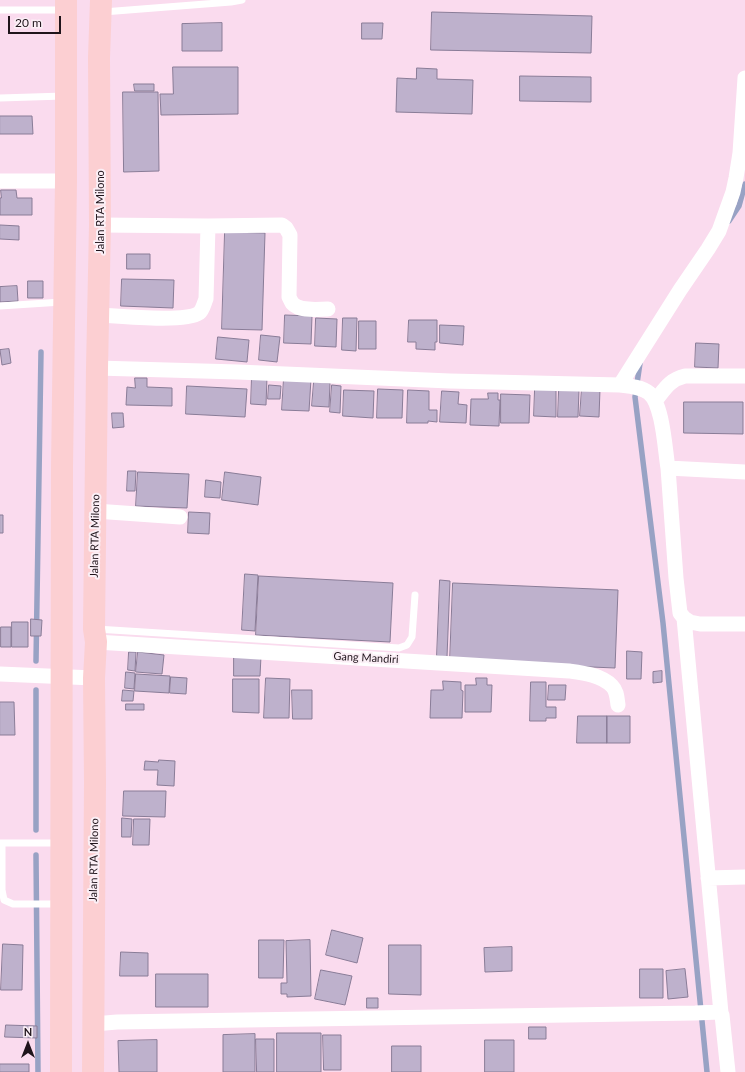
<!DOCTYPE html>
<html>
<head>
<meta charset="utf-8">
<style>
  body { margin:0 }
  #map { position:relative; width:745px; height:1072px; overflow:hidden; background:#fadbee; font-family:Lato,sans-serif }
  canvas { display:block }
  .north { position:absolute; left:8px; top:1024px; width:40px; height:40px; -webkit-text-stroke:3px #fbeff6; paint-order:stroke; rotate:0deg; font-size:11px; font-weight:700; line-height:16px; text-align:center; color:#1f141b }
  .north::after { content:''; display:block; margin:auto; width:14px; height:18px; background:#1f141b; clip-path:polygon(50% 0,100% 100%,50% 72%,0 100%) }
  .scale { position:absolute; left:8px; top:16px; width:53px; height:18px; box-sizing:border-box; border:2px solid #1f141b; border-top:0; padding-left:5px; font-size:12px; line-height:14px; white-space:nowrap; color:#1f141b; -webkit-text-stroke:3px #fbeff6; paint-order:stroke }
</style>
</head>
<body>
<div id="map">
<canvas width="745" height="1072"></canvas>
<div class="north">N</div>
<div class="scale">20 m</div>
</div>
<script>
const c = document.querySelector('canvas').getContext('2d');
c.lineJoin = 'round';
function trace(path, color, width, dash) { c.strokeStyle = color; c.lineWidth = width; c.lineCap = dash ? 'butt' : 'round'; c.setLineDash(dash || []); c.stroke(path); }
function paint(path, color) { c.fillStyle = color; c.fill(path, 'evenodd'); }
function write(font, color, halo, rows, align = 'center') {
  c.font = font + ' Lato,sans-serif'; c.lineWidth = 4; c.setLineDash([]); c.textBaseline = 'middle'; c.strokeStyle = halo; c.fillStyle = color; for (const [text, x, y, turn = 0] of rows) {
    c.save(); c.translate(x, y); c.rotate((+turn || 0) * Math.PI / 180); c.textAlign = isNaN(turn) ? turn : align; if (halo) c.strokeText(text, 0, 0); c.fillText(text, 0, 0); c.restore();
  }
}
trace(new Path2D(`
  M729 221 739 206 745 184
  M640 363 635 397 663 623 707 1072
  M36 661 41 352
  M36 690V830
  M36 855 38 1072`), '#98a2c4', 5.5);
const building = new Path2D(`
  M432 12 592 16 591 53 431 50Z
  M222 23V51H182V24Z
  M362 23H383L382 39H362Z
  M173 67H238V114L161 115 160 94H173Z
  M417 68 437 69V79L473 80 472 114 396 112 397 78 416 79Z
  M520 76 591 77V102L520 101Z
  M134 84H154V91H135Z
  M123 92H158L159 171 124 172Z
  M0 116H32L33 134H0Z
  M1 190H16L17 198H32V215H0V198H1Z
  M0 225 19 226V240L0 239Z
  M225 232 265 233 262 330 222 329Z
  M127 254H150V269H127Z
  M122 279 174 280 173 308 121 306Z
  M28 281H43V298H28Z
  M17 286 18 301 0 302V287Z
  M285 315 312 316 311 344 284 343Z
  M316 318 337 319 336 347 315 346Z
  M343 318H357L356 351 342 350Z
  M409 320H437V342H435V350L416 349V342H408Z
  M359 321H376V349H359Z
  M440 325 464 326 463 345 440 343Z
  M261 335 280 337 277 362 259 360Z
  M218 337 249 340 247 362 216 359Z
  M696 343 719 344 718 368 695 367Z
  M9 349 11 363 2 365 0 350Z
  M252 376 267 377 266 405 251 404Z
  M135 378H147V387L172 388V406L126 405 127 387 135 388Z
  M284 378 311 379 309 411 282 410Z
  M314 382 330 383 329 407 312 406Z
  M269 385 281 386 280 399H268Z
  M332 385 341 386 340 413 330 412Z
  M187 386 247 389 245 417 186 414Z
  M582 388 600 389 599 417 580 416Z
  M378 389 403 390 402 418H377Z
  M535 389H556V417L534 416Z
  M344 390 374 391 373 418 343 416Z
  M408 390 429 391V410H437V422L428 421V423H407Z
  M559 390H579L578 417H558Z
  M442 391 459 392 458 404 467 405 466 423 440 422Z
  M488 393H498V400H500L499 426 470 425 471 399H488Z
  M501 394 530 395 529 423H501Z
  M684 402H743V434L684 433Z
  M112 413H123L124 427 113 428Z
  M128 471H136L135 491H127Z
  M138 472 189 474 187 508 136 506Z
  M225 472 261 477 258 505 222 500Z
  M206 480 221 482 220 498 205 497Z
  M189 512 210 513 209 534 188 533Z
  M0 515H3V533H0Z
  M245 574 258 575 255 631 242 630Z
  M259 576 393 583 390 642 256 635Z
  M440 580 450 581 447 657 437 656Z
  M453 583 618 590 615 668 450 661Z
  M31 619 42 620 41 636H31Z
  M12 622H28V647H12Z
  M1 627H11V647H1Z
  M627 651 642 652 641 679H627Z
  M129 652H136L135 671 128 670Z
  M138 652 164 655 162 674 136 672Z
  M234 655 261 656 260 676H234Z
  M662 671V682L653 683V672Z
  M126 672 135 673 134 689 125 688Z
  M136 674 170 676 169 693 135 691Z
  M171 677 187 678 186 694 170 693Z
  M266 678 290 679 289 718H264Z
  M476 678H487V685H492L491 712H465V685H476Z
  M233 679H259V713L233 712Z
  M443 681 461 682V690L463 691 462 718H430L431 690H443Z
  M531 682H546V707H556V718H546V721H530Z
  M549 685H566L565 700H548Z
  M123 690 134 691 133 701H122Z
  M292 690H312V719H293Z
  M0 702H14L15 735H0Z
  M126 704H144V710H126Z
  M578 716H607V743H577Z
  M607 716H630V743H607Z
  M159 760 175 761 174 786 157 785 158 770H144L145 761 158 762Z
  M124 791H166L165 817 123 816Z
  M122 818 132 819 131 837H122Z
  M134 819H150L149 845H133Z
  M332 930 363 938 357 963 326 955Z
  M259 940H284L283 978H259Z
  M310 940 311 996 287 997V994H281V983H287L286 941Z
  M3 944 23 945 22 990H1Z
  M389 945H421V995L389 994Z
  M512 947V971L485 972 484 948Z
  M121 952 148 953V976H120Z
  M640 969H663V998H640Z
  M685 969 688 997 668 999 666 971Z
  M321 970 352 976 345 1005 315 999Z
  M156 974H208V1007H156Z
  M367 998H378V1008H367Z
  M6 1025 37 1026V1038L5 1037Z
  M529 1027H546V1039H529Z
  M277 1033H321V1072H277Z
  M255 1034V1072H223V1035Z
  M323 1035H341V1070H324Z
  M256 1039H274V1072H257Z
  M157 1040V1072H119L118 1041Z
  M485 1040H514V1072H485Z
  M392 1046H421V1072H392Z
  M0 1064H29V1072H0Z`);
paint(building, '#beb1cc');
trace(building, '#897c97', 1);
trace(new Path2D(`
  M0 10H64
  M103 12 231 2 242 0
  M0 98 64 96
  M0 306 62 302
  M96 629 399 648 407 645 412 637 415 595
  M0 843H60
  M2 843V890L4 900 13 904H58`), '#fff', 7);
trace(new Path2D(`
  M0 181H66
  M208 226 282 225 286 228 290 235 289 297C290 299 291 301 292 303 300 312 318 309 328 309
  M99 315C118 316 185 323 199 313 203 310 204 303 206 299L208 226 100 225
  M97 368 238 372 450 381 620 385C629 386 642 387 649 393 663 404 665 451 668 468L745 472
  M620 385 680 290 708 249 719 231 733 192 736 178 740 153 745 78
  M655 401C665 389 669 380 685 376H745
  M668 468 676 578 680 613 684 618 690 622 700 624H745
  M95 511 180 517
  M684 618 721 1013
  M96 642 569 671C584 673 601 675 612 686 617 691 617 698 618 705
  M0 674 94 678
  M708 878 745 877
  M94 1024 117 1022 695 1013 719 1012 721 1013 722 1015 728 1072`), '#fff', 15);
trace(new Path2D(`
  M61 1072 62 467 66 181V0
  M93 1072 95 782 94 678 96 642 94 629 97 368 100 225 99 58 101 0`), '#fccfd2', 22);
write('11px', '#1f141b', '#fbeff6', [
  ["Jalan RTA Milono",100,212,-90],
  ["Jalan RTA Milono",95,536,-89],
  ["Gang Mandiri",366,658,3],
  ["Jalan RTA Milono",94,860,-89]
]);
</script>
</body>
</html>
